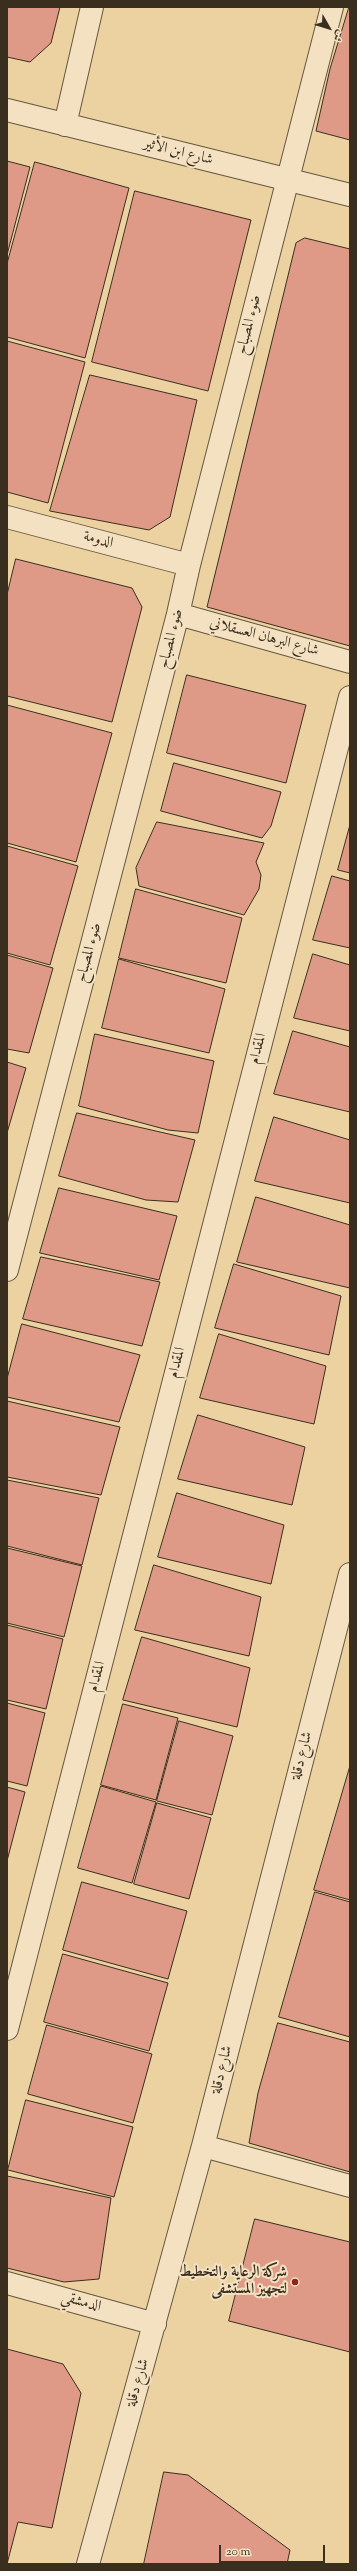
<!DOCTYPE html>
<html>
<head>
<meta charset="utf-8">
<style>
  body { margin:0 }
  #map { position:relative; width:357px; height:2571px; overflow:hidden; background:#ecd1a1; font-family:"Sorts Mill Goudy",Amiri,serif }
  canvas { display:block }
  .frame { position:absolute; inset:0; border:8px solid #3a2e1f; pointer-events:none }
  .north { position:absolute; left:309px; top:8px; width:40px; height:40px; -webkit-text-stroke:3px #f3e1c2; paint-order:stroke; rotate:129deg; font-size:11px; font-weight:700; line-height:16px; text-align:center; color:#3a2e1f }
  .north::after { content:''; display:block; margin:auto; width:14px; height:18px; background:#3a2e1f; clip-path:polygon(50% 0,100% 100%,50% 72%,0 100%) }
  .scale { position:absolute; left:219px; top:2545px; width:106px; height:18px; box-sizing:border-box; border:2px solid #3a2e1f; border-top:0; padding-left:5px; font-size:12px; line-height:14px; white-space:nowrap; color:#3a2e1f; -webkit-text-stroke:3px #f3e1c2; paint-order:stroke }
</style>
</head>
<body>
<div id="map">
<canvas width="357" height="2571"></canvas>
<div class="frame"></div>
<div class="north">ش</div>
<div class="scale">20 m</div>
</div>
<script>
const c = document.querySelector('canvas').getContext('2d');
c.lineJoin = 'round';
function paint(path, color) { c.fillStyle = color; c.fill(path, 'evenodd'); }
function trace(path, color, width, dash) { c.strokeStyle = color; c.lineWidth = width; c.lineCap = dash ? 'butt' : 'round'; c.setLineDash(dash || []); c.stroke(path); }
function write(font, color, halo, rows, align = 'center') {
  c.font = font + ' "Sorts Mill Goudy",Amiri,serif'; c.lineWidth = 4; c.setLineDash([]); c.textBaseline = 'middle'; c.strokeStyle = halo; c.fillStyle = color; for (const [text, x, y, turn = 0] of rows) {
    c.save(); c.translate(x, y); c.rotate((+turn || 0) * Math.PI / 180); c.textAlign = isNaN(turn) ? turn : align; if (halo) c.strokeText(text, 0, 0); c.fillText(text, 0, 0); c.restore();
  }
}
const building = new Path2D(`
  M7 7H60L51 43 30 62 7 57Z
  M349 8H350V140L316 131 330 69Z
  M7 161 30 167 7 255Z
  M35 162 129 188 85 358 7 337V264Z
  M135 191 251 220 208 391 92 362Z
  M305 238 350 249V646L207 607 296 243Z
  M7 341 85 362 48 503 7 492Z
  M90 375 197 400 170 517 149 530 50 511Z
  M16 559 132 588 142 607 112 722 7 696V595Z
  M187 675 306 705 286 783 167 753Z
  M7 705 112 733 76 862 7 843Z
  M174 763 281 792 271 826 262 838 161 811Z
  M157 822 264 843 256 862 261 875 259 889 244 915 139 886 136 868Z
  M350 825V873L338 870Z
  M7 846 78 866 50 965 7 953Z
  M332 876 350 881V948L313 940Z
  M136 889 242 918 226 983 119 958Z
  M313 954 350 965V1031L294 1018Z
  M7 955 53 968 29 1053 7 1049Z
  M119 959 225 989 209 1053 102 1028Z
  M293 1031 350 1047V1112L274 1094Z
  M95 1034 214 1061 198 1133 168 1130 79 1106Z
  M7 1062 26 1068 7 1133Z
  M77 1113 195 1140 178 1202 146 1200 59 1176Z
  M274 1117 350 1140V1203L255 1181Z
  M59 1188 177 1216 159 1280 40 1253Z
  M256 1197 350 1225V1288L237 1262Z
  M41 1257 160 1282 142 1346 23 1319Z
  M234 1264 341 1296 329 1355 215 1328Z
  M22 1324 140 1355 119 1422 7 1397V1379Z
  M219 1334 326 1366 314 1424 200 1398Z
  M7 1401 120 1427 101 1495 7 1477Z
  M198 1415 305 1447 292 1505 178 1479Z
  M7 1480 99 1498 82 1565 7 1546Z
  M177 1493 284 1525 271 1584 158 1557Z
  M7 1548 82 1566 64 1637 7 1623Z
  M154 1565 261 1597 249 1656 135 1630Z
  M7 1625 63 1639 46 1709 7 1700Z
  M142 1637 250 1668 237 1727 123 1700Z
  M7 1703 45 1713 27 1786 7 1781Z
  M123 1704 178 1718 156 1800 101 1785Z
  M179 1721 233 1736 212 1815 157 1801Z
  M350 1766V1900L314 1890Z
  M101 1786 156 1802 132 1883 78 1868Z
  M7 1787 25 1792 7 1861Z
  M157 1803 211 1818 189 1899 134 1884Z
  M82 1882 187 1911 168 1979 63 1950Z
  M315 1892 350 1902V2037L279 2017Z
  M63 1954 168 1983 149 2051 44 2022Z
  M278 2023 350 2042V2172L249 2143 258 2093Z
  M47 2025 152 2054 133 2123 28 2094Z
  M26 2100 133 2127 114 2197 8 2170Z
  M7 2176 111 2198 99 2279 64 2282 7 2268Z
  M255 2219 350 2242V2352L229 2321Z
  M7 2349 63 2364 81 2393 52 2528 18 2522 7 2564Z
  M164 2472 188 2475 290 2550 287 2564H144Z`);
paint(building, '#de9a87');
trace(building, '#3a2e1f', 1);
const street = new Path2D(`
  M7 110 350 195
  M65 125 92 7
  M7 517 189 565
  M178 614 350 662
  M7 1270 178 614 189 565 332 7
  M7 2029 350 697
  M203 2146 350 2186
  M7 2283 155 2324
  M88 2564 203 2146 350 1574`);
trace(street, '#665740', 24);
trace(street, '#f3e1c2', 22);
for (const [x, y, r, color] of [
  [295,2282,4,"#8f2418"]
]) { const dot = new Path2D(); dot.arc(x, y, r, 0, 2 * Math.PI); c.fillStyle = color; c.fill(dot); trace(dot, '#f3e1c2', 1.5); }
write('15px', '#3a2e1f', '#f3e1c2', [
  ["شارع ابن الأثير",178,153,14],
  ["ضوء المصباح",250,325,-76],
  ["الدومة",98,541,15],
  ["شارع البرهان العسقلاني",264,638,15],
  ["ضوء المصباح",172,639,-76],
  ["ضوء المصباح",90,953,-75],
  ["المقدام",259,1049,-76],
  ["المقدام",178,1363,-76],
  ["المقدام",98,1677,-76],
  ["شارع دقلة",303,1756,-76],
  ["شارع دقلة",223,2070,-76],
  ["الدمشقي",81,2303,15],
  ["شارع دقلة",139,2383,-74]
]);
write('bold 15px', '#3a2e1f', '#f3e1c2', [
  ["شركة الرعاية والتخطيط",287,2273],
  ["لتجهيز المستشفى",287,2290]
], 'right');
</script>
</body>
</html>
